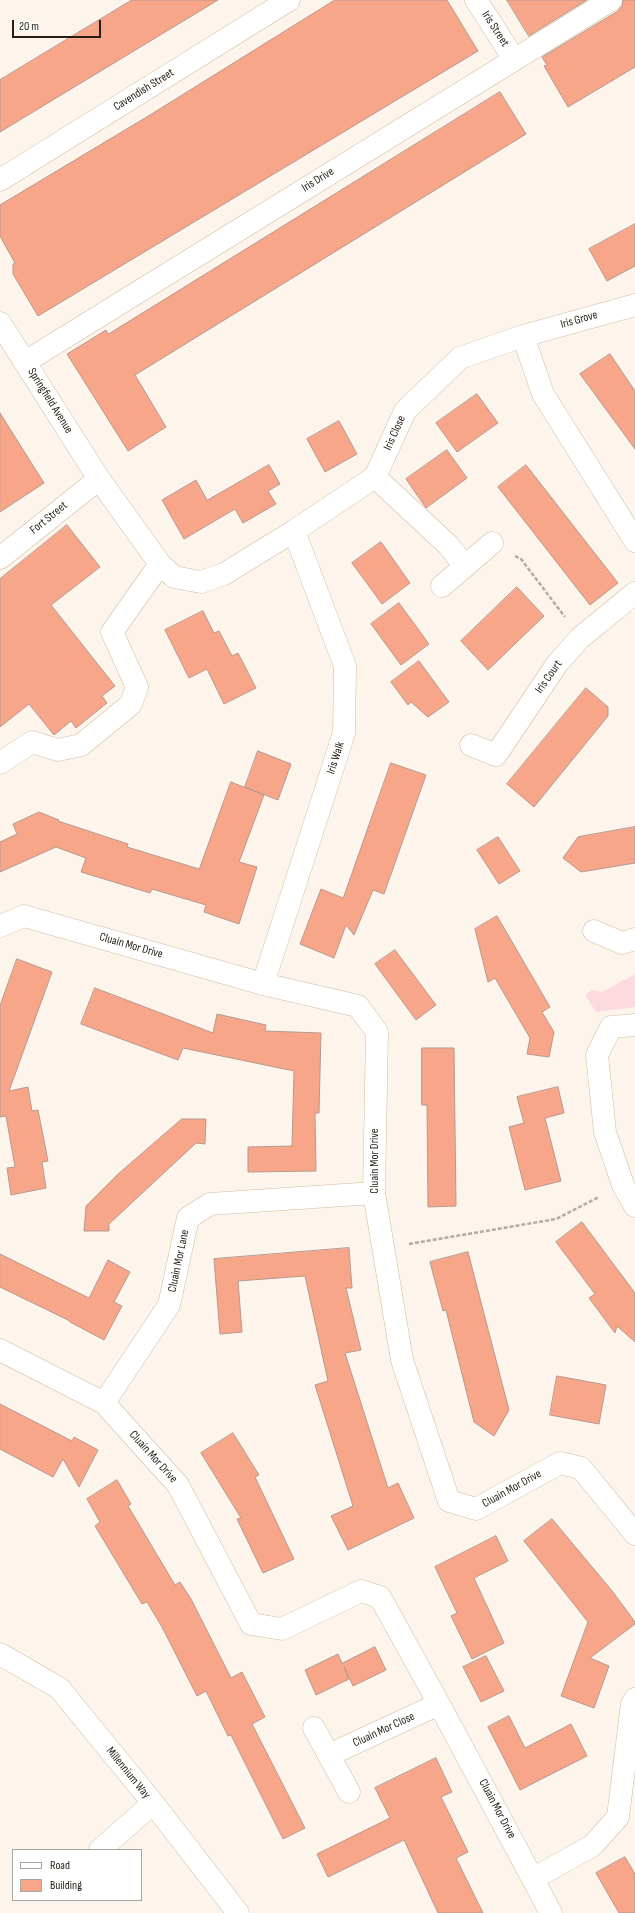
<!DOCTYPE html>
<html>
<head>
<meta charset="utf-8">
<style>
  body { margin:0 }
  #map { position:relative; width:635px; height:1913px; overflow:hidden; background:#fdf5eb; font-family:"Sofia Sans Condensed",sans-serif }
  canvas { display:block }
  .legend { position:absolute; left:12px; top:1849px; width:130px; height:52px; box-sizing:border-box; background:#fff; border:1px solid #a8a5a1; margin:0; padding:5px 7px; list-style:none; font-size:12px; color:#251e14 }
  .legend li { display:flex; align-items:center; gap:8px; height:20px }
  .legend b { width:20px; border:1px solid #a8a5a1 }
  .scale { position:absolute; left:12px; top:20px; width:89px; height:18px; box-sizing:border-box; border:2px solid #251e14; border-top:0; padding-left:5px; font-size:12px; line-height:14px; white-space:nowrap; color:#251e14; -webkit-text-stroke:3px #fff; paint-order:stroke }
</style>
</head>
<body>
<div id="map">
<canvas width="635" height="1913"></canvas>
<ul class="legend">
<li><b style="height:5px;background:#fff"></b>Road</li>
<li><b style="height:11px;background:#f8a68a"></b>Building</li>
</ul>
<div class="scale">20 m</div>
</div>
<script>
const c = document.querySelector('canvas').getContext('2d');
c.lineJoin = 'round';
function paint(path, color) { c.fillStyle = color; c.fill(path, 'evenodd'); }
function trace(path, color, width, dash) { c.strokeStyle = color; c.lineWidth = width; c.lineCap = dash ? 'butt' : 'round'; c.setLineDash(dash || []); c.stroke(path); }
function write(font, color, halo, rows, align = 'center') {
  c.font = font + ' "Sofia Sans Condensed",sans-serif'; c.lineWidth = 3.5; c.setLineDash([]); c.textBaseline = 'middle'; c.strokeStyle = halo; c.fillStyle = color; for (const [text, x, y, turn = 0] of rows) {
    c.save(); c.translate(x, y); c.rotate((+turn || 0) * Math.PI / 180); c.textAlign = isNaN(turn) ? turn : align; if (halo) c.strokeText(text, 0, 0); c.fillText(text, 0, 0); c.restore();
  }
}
paint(new Path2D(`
  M635 974V1007L596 1012 585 995 592 990 602 992Z`), '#fcdae0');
const building = new Path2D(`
  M132 0H218L0 132V80Z
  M335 0H447L478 51 38 316 13 274V264L15 263 0 236V205L150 115Z
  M507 0H587L529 36Z
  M623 0H635V67L568 107 544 66 547 65 542 57 618 11 622 6Z
  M500 92 526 134 135 375 166 427 128 451 67 354 106 330 108 334Z
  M635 224V266L607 281 589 249Z
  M610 354 635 391V449L580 374Z
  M477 394 498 423 457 452 436 423Z
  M0 413 44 483 0 512Z
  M339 421 357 454 325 472 307 439Z
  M447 450 467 478 426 508 406 479Z
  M269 465 280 484 268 491 276 504 243 523 235 509 184 539 162 500 196 480 207 500Z
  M526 465 618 583 590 605 498 487Z
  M67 525 100 567 51 605 115 686 102 696 107 703 76 728 71 721 54 735 29 704 0 727V579Z
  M381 542 410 583 382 604 352 563Z
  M517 587 544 616 488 670 461 641Z
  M399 603 429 644 401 665 371 624Z
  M203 611 214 633 219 631 232 656 238 653 256 688 224 704 207 669 189 678 165 630Z
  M419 661 449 702 428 717 411 702 408 705 391 682Z
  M586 688 608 707V716L534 807 507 784Z
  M258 751 291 764 278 800 245 787Z
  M391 763 426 775 384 894 373 890 354 935 346 925 334 958 300 944 321 889 343 898Z
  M231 782 264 795 239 862 257 867 239 924 204 912 206 905 152 889 150 893 81 872 86 858 56 847 0 872V842L17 834 13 824 39 812 59 820 58 821 128 844 127 847 199 869Z
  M635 827V863L581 872 563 858 578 837Z
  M498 837 520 871 499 884 477 850Z
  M497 916 550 1007 542 1012 554 1032 549 1057 527 1054 530 1038 495 978 488 982 475 929Z
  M395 950 436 1005 416 1020 375 964Z
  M17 959 52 972 9 1091 28 1087 32 1111 38 1110 48 1161 42 1162 46 1188 11 1195 7 1168 15 1167 6 1116 0 1117V1006Z
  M95 988 213 1033 217 1014 266 1025 265 1031 321 1033 319 1113H315L316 1171 248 1172V1147L292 1146 294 1071 183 1048 178 1060 81 1024Z
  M422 1048H454L456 1206 428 1207 427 1105H422Z
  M558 1087 564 1113 545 1118 561 1181 525 1190 509 1127 524 1123 517 1097Z
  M182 1119H206L205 1144 196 1143 109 1224V1231H84L86 1206 117 1175Z
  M582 1222 635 1293V1342L617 1326 615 1333 589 1298 595 1294 556 1242Z
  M349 1248 352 1288H346L361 1350 345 1353 388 1488 398 1483 414 1518 348 1550 331 1516 353 1506 315 1385 328 1381 305 1276 238 1281 242 1332 220 1334 214 1259Z
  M468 1252 509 1410 494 1436 474 1422 446 1310 443 1311 430 1262Z
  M0 1254 89 1298 108 1260 130 1272 114 1302 122 1306 104 1340 70 1322V1321L0 1287Z
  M557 1376 606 1385 599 1424 550 1415Z
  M0 1404 72 1441 74 1437 98 1450 79 1487 63 1459 53 1477 0 1449Z
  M233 1433 259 1475 255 1477 294 1559 263 1573 237 1519 241 1518 201 1453Z
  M117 1480 131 1504 128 1506 175 1585 180 1582 191 1599 231 1678 242 1672 265 1717 252 1724 305 1828 283 1839 231 1735 228 1736 206 1691 197 1696 162 1627 147 1602 142 1604 95 1526 100 1522 87 1499Z
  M552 1519 613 1592 635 1622V1624L590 1658 609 1666 594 1708 561 1696 588 1622 524 1541Z
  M496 1536 508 1561 474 1578 504 1643 472 1659 451 1616 457 1613 435 1567Z
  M375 1647 386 1670 353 1686 344 1667 349 1679 316 1695 305 1670 338 1654 342 1663Z
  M486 1656 504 1691 481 1702 463 1667Z
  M509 1716 525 1748 571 1724 587 1756 520 1790 488 1727Z
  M436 1758 452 1792 441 1797 468 1852 456 1858 483 1913H438L404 1840 328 1877 317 1854 390 1818 375 1788Z
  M625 1857 635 1874V1913H619L596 1873Z`);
paint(building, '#f8a68a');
trace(building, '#b7988d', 1);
const minor = new Path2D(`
  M476 0 514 59
  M0 180 289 0
  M0 323 99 479 160 564 174 577 201 582 224 574 294 531 375 477 405 411 460 358 523 336 635 305
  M523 336 543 394 635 541
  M25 362 611 0
  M375 477 448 545 465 566
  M0 558 99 479
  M442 586 492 543
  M471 745 496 755 557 664 580 638 635 593
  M0 763 32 742 58 750 81 745 131 704 137 687 112 632 160 564
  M0 926 24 916 263 984 358 1006 377 1032 374 1193 402 1360 449 1501 476 1509 560 1463 581 1468 635 1534
  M594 931 622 943 635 939
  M263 984 344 733 345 666 294 531
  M635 1025 611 1027 597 1055 605 1132 623 1185 635 1206
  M0 1350 104 1403 178 1485 251 1624 282 1629 361 1591 380 1597 439 1704 551 1913
  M104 1403 169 1305 188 1218 210 1204 374 1193
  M0 1654 59 1688 153 1803 238 1913
  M314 1728 349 1792
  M329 1755 439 1704
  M100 1850 153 1803
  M534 1878 592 1846 618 1817 632 1704 635 1699`);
trace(minor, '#d0bba3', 23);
trace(new Path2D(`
  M515 556 521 559 565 617
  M409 1244 556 1219 599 1197`), '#b4aca2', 2.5, [4, 2]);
trace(minor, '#fff', 22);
write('12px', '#251e14', '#fff', [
  ["Iris Street",495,29,57],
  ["Cavendish Street",144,90,-32],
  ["Iris Drive",318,180,-32],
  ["Iris Grove",579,320,-16],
  ["Springfield Avenue",50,401,58],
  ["Iris Close",395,433,-66],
  ["Fort Street",49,518,-39],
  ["Iris Court",549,677,-55],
  ["Iris Walk",336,758,-72],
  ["Cluain Mor Drive",131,946,16],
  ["Cluain Mor Drive",375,1161,-90],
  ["Cluain Mor Lane",179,1261,-78],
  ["Cluain Mor Drive",153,1457,48],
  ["Cluain Mor Drive",512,1489,-29],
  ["Cluain Mor Close",384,1730,-25],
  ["Millennium Way",128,1773,51],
  ["Cluain Mor Drive",497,1809,62]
]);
</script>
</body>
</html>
